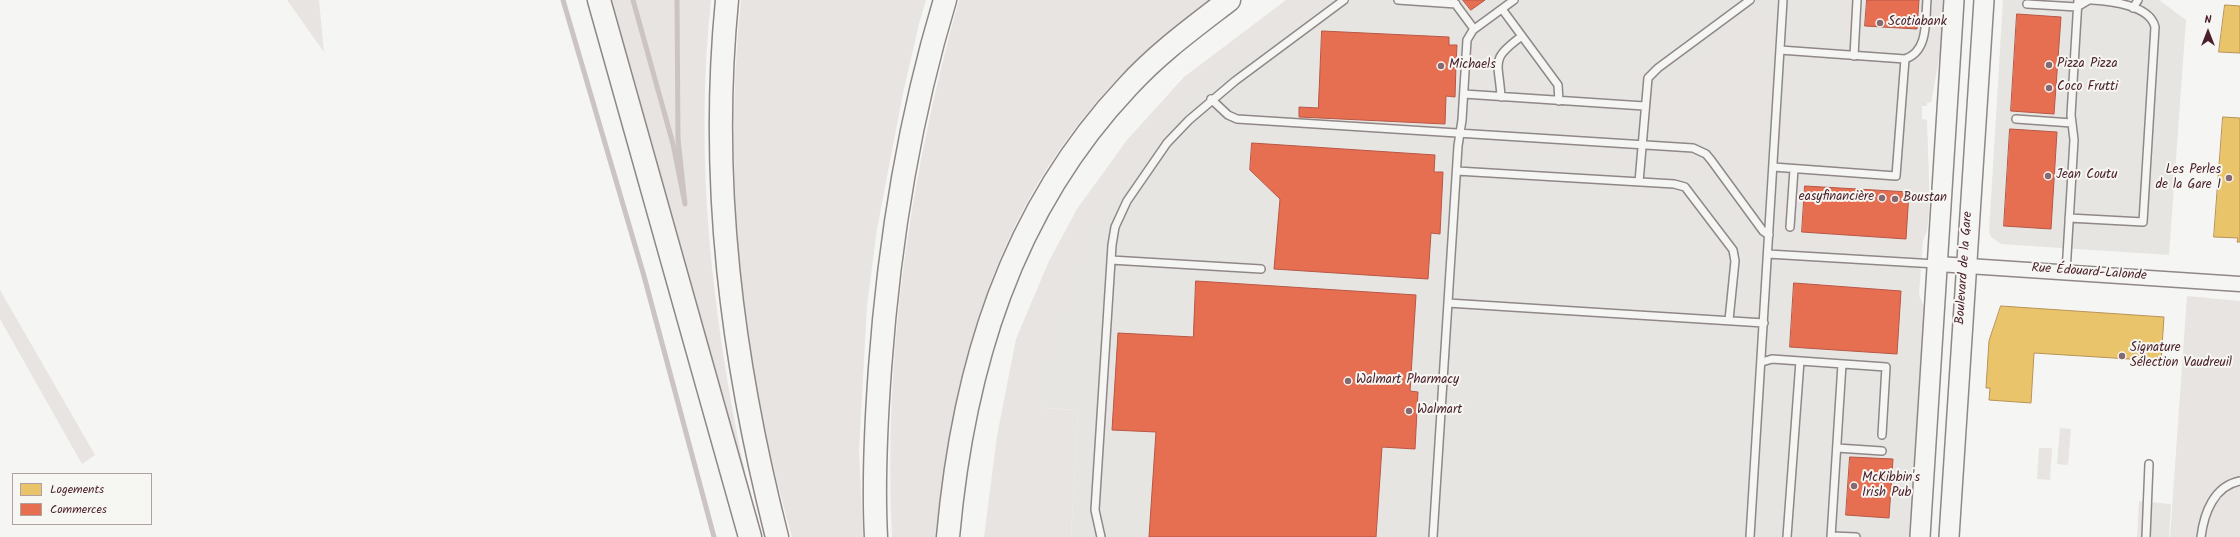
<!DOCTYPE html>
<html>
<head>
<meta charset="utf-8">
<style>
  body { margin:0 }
  #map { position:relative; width:2240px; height:537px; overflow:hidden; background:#f5f5f3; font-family:Kalam,sans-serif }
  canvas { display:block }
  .legend { position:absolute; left:12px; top:473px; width:140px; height:52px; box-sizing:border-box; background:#f6f6f2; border:1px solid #b1a0a2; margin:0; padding:5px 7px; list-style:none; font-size:12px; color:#4a1f2b }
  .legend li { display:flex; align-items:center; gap:8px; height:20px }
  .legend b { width:20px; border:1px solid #b1a0a2 }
  .north { position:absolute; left:2188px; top:12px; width:40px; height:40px; -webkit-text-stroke:3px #f6f6f2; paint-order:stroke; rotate:0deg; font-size:11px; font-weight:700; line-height:16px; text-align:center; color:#4a1f2b }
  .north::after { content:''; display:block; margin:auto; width:14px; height:18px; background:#4a1f2b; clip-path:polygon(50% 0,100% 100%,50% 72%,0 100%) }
</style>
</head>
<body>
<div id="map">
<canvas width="2240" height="537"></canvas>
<ul class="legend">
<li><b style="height:11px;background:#e9c46a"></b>Logements</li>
<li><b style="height:11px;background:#e76f51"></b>Commerces</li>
</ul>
<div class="north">N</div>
</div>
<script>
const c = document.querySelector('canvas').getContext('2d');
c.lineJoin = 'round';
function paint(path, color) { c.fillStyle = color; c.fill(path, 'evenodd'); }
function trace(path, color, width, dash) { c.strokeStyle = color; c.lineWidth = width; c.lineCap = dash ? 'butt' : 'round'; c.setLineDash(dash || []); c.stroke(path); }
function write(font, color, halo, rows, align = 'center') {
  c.font = font + ' Kalam,sans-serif'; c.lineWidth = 4; c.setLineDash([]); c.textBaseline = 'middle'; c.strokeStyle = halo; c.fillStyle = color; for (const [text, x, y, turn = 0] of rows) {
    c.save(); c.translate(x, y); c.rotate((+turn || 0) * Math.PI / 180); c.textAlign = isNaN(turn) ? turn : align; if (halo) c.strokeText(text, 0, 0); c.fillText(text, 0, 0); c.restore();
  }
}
paint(new Path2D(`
  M1301 0H1945L1940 54 1931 102 1927 103V106H1922V119L1927 120 1929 194 1927 231 1923 240 1919 295 1925 309V318L1911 537H1071L1078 410 1016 406 1026 357 1129 152Z
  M2003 0H2159L2186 20 2169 255 2001 244 1991 237 1989 232Z
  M2139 501 2171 504 2169 537H2137Z`), '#e7e5e2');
paint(new Path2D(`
  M287 0H319L324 52Z
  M610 0H711C694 159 712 316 745 472L740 473Z
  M741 0H926L919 24 903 93 877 229 867 306 859 450 863 537H792C742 362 722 181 741 0Z
  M959 0H1209C1179 24 1148 47 1121 75 993 208 956 360 938 537H892C883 355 910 175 959 0Z
  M1286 0H1329L1222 75 1194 97 1131 170 1100 216 1085 249 1069 290 1040 389 1039 402 1043 408 1078 410 1071 537H984L997 436 1016 339 1049 261 1077 209 1127 140 1184 77Z
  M1793 0H1800L1797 39 1806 40 1805 43 1795 42 1791 38Z
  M1844 0H1852L1850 33 1843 43 1830 45V41L1841 42Z
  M1932 0H1945L1943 33 1931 102 1927 103V106H1925L1927 74 1914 73 1913 69 1925 55 1929 47Z
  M1753 10C1773 10 1773 26 1772 42L1764 41 1761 73 1769 74 1762 195 1758 200 1752 199C1740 183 1729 160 1713 148 1689 130 1650 151 1652 108 1653 101 1652 91 1655 84L1657 83 1664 88 1723 38 1718 32 1742 14Z
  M1500 26 1507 29 1509 36 1505 38 1497 28 1482 40 1490 53 1477 54 1476 81 1489 83 1487 87 1482 88 1472 80 1474 43 1494 27Z
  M1519 49 1520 52 1511 59 1534 91 1545 84 1547 89 1544 92 1518 91 1506 76 1508 57Z
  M1794 62 1808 63 1806 66 1795 65 1790 144 1805 146V152L1800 158 1791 155 1784 141 1789 67Z
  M1639 66 1638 93 1629 96 1626 90 1636 83 1629 72Z
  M1581 82 1589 92 1600 85 1603 87V92L1599 96 1575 95 1571 89Z
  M1476 104 1482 105 1481 119 1626 128 1627 115 1631 114 1635 119C1634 128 1626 132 1618 134L1483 125C1474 123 1470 118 1471 109Z
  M1924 120H1927C1926 142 1935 226 1923 240 1916 248 1907 248 1897 248V251L1796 245C1778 240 1772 212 1782 197L1786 195 1787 197 1785 235 1905 243 1909 186 1920 187 1922 154 1924 153Z
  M1487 144 1624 153 1631 162 1632 168 1628 173H1622V159L1484 150 1483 164H1473L1470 158C1471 147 1478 145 1487 144Z
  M1655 155 1688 157 1702 164 1755 237 1759 253 1756 309 1752 313 1744 314 1739 310 1740 307 1752 308 1756 254 1742 250 1751 239 1702 171 1688 178 1686 177 1687 164 1654 162 1651 175 1648 165Z
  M1629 189 1647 191 1646 204 1627 203Z
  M1674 193 1683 194 1696 212 1695 220 1689 221 1685 219 1686 207 1673 206Z
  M1712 237 1727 254 1729 263 1726 266 1720 267 1717 264 1716 252 1710 251Z
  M0 290 95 455 82 464 0 319Z
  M2187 296 2240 301V537H2170Z
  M2060 428 2071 429 2068 465 2057 464Z
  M2039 448H2052L2050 480 2037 479Z`), '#e8e4e2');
const homes = new Path2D(`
  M2225 5 2240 6V53L2219 52Z
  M2223 117 2240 118V242H2237L2238 238 2214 237Z
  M2001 306 2164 317 2161 361 2034 353 2031 403 1989 400 1990 388H1986L1989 341Z`);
paint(homes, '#e9c46a');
trace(homes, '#b99257', 1);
const shops = new Path2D(`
  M1463 0H1485L1471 10Z
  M1867 0H1919L1917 29 1865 26Z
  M2017 14 2061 17 2054 114 2011 111Z
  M1322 31 1449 37V45H1457L1456 65 1455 97 1446 96 1445 124 1299 117V107L1318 108Z
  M2010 129 2057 132 2051 229 2004 226Z
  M1252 143 1435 155 1434 172H1443L1440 234 1431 233 1428 279 1274 269 1280 199 1250 170Z
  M1805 186 1909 192 1906 239 1802 232Z
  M1196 281 1416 295 1410 391 1418 392 1415 449 1382 447 1376 537H1149L1156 432 1112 430 1118 333 1193 337Z
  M1794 283 1901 291 1897 354 1790 347Z
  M1850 457 1893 459 1889 518 1846 515Z`);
paint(shops, '#e76f51');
trace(shops, '#b85746', 1);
trace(new Path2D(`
  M563 0 644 276 714 537
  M633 0 673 144 685 204 678 139 677 0`), '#ccc3c3', 5);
const service = new Path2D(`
  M1398 0 1456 4
  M1454 2 1474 29
  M2027 4 2077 7 2089 0
  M2133 8 2138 0
  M1502 9 1558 85 1559 101
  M1854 56 1857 0
  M1905 59C1929 51 1925 20 1927 0
  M1464 94 1644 106
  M1501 97C1499 61 1489 60 1522 36
  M1211 99 1228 115 1237 119 1693 148 1706 154 1711 160 1763 231 1769 235
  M2016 119 2072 123
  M1773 167 1896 176 1905 59 1780 50
  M1457 171 1674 184 1685 187 1733 250 1735 261 1729 320
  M1639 182 1648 78 1658 68 1750 0
  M2069 218 2143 222 2155 27C2150 5 2110 1 2092 0
  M1790 227 1794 169
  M1768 254 1936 264
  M1111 260 1261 269
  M2066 272 2074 140 2071 115 2078 0
  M1448 303 1764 323
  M1762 362 1772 359 1886 367 1882 435
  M1837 448 1882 451
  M1831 536 1856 537
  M1101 537 1095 510 1112 245 1115 227 1127 201 1167 143 1189 120 1235 81 1344 0
  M1433 537 1458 146 1462 120 1467 40 1473 30 1514 0
  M1750 537 1783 0
  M1787 537 1800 361
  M1831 537 1842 364
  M2146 537 2149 464
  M2201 537C2204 513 2214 486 2240 481`);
const minor = new Path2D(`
  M1938 264 2240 284`);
const secondary = new Path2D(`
  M1920 537 1954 0
  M1949 537 1984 0`);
const motorway = new Path2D(`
  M599 0 750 537
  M727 0C709 183 732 360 777 537
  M876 537C873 481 876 424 880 368 889 244 909 119 945 0
  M948 537C963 369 1010 211 1128 86 1158 53 1194 27 1229 0`);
trace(service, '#8f8788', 10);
trace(minor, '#8f8788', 17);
trace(secondary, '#8f8788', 22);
trace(motorway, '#8f8788', 25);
trace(service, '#f5f5f3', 7);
trace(minor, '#f5f5f3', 14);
trace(secondary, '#f5f5f3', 19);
trace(motorway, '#f5f5f3', 22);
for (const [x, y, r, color] of [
  [1880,23,4,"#866a71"],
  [2049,65,4,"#866a71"],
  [1441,66,4,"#866a71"],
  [2049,88,4,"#866a71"],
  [2048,176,4,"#866a71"],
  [2229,178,4,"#866a71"],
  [1882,198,4,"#866a71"],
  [1895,199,4,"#866a71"],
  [2122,356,4,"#866a71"],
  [1348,381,4,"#866a71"],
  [1409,411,4,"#866a71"],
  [1854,486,4,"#866a71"]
]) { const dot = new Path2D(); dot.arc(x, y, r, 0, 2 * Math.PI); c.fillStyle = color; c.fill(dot); trace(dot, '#f6f6f2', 1.5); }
write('13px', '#4a1f2b', '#f6f6f2', [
  ["Scotiabank",1888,23],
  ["Pizza Pizza",2057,65],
  ["Michaels",1449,66],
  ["Coco Frutti",2057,88],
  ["Les Perles",2221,171,"right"],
  ["de la Gare 1",2221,186,"right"],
  ["Jean Coutu",2056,176],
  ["easyfinancière",1874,198,"right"],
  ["Boustan",1903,199],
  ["Signature",2130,349],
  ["Sélection Vaudreuil",2130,364],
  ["Walmart Pharmacy",1356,381],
  ["Walmart",1417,411],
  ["McKibbin's",1862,479],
  ["Irish Pub",1862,494]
], 'left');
write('13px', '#4a1f2b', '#f6f6f2', [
  ["Boulevard de la Gare",1965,268,-86],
  ["Rue Édouard-Lalonde",2089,273,4]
]);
</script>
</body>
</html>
